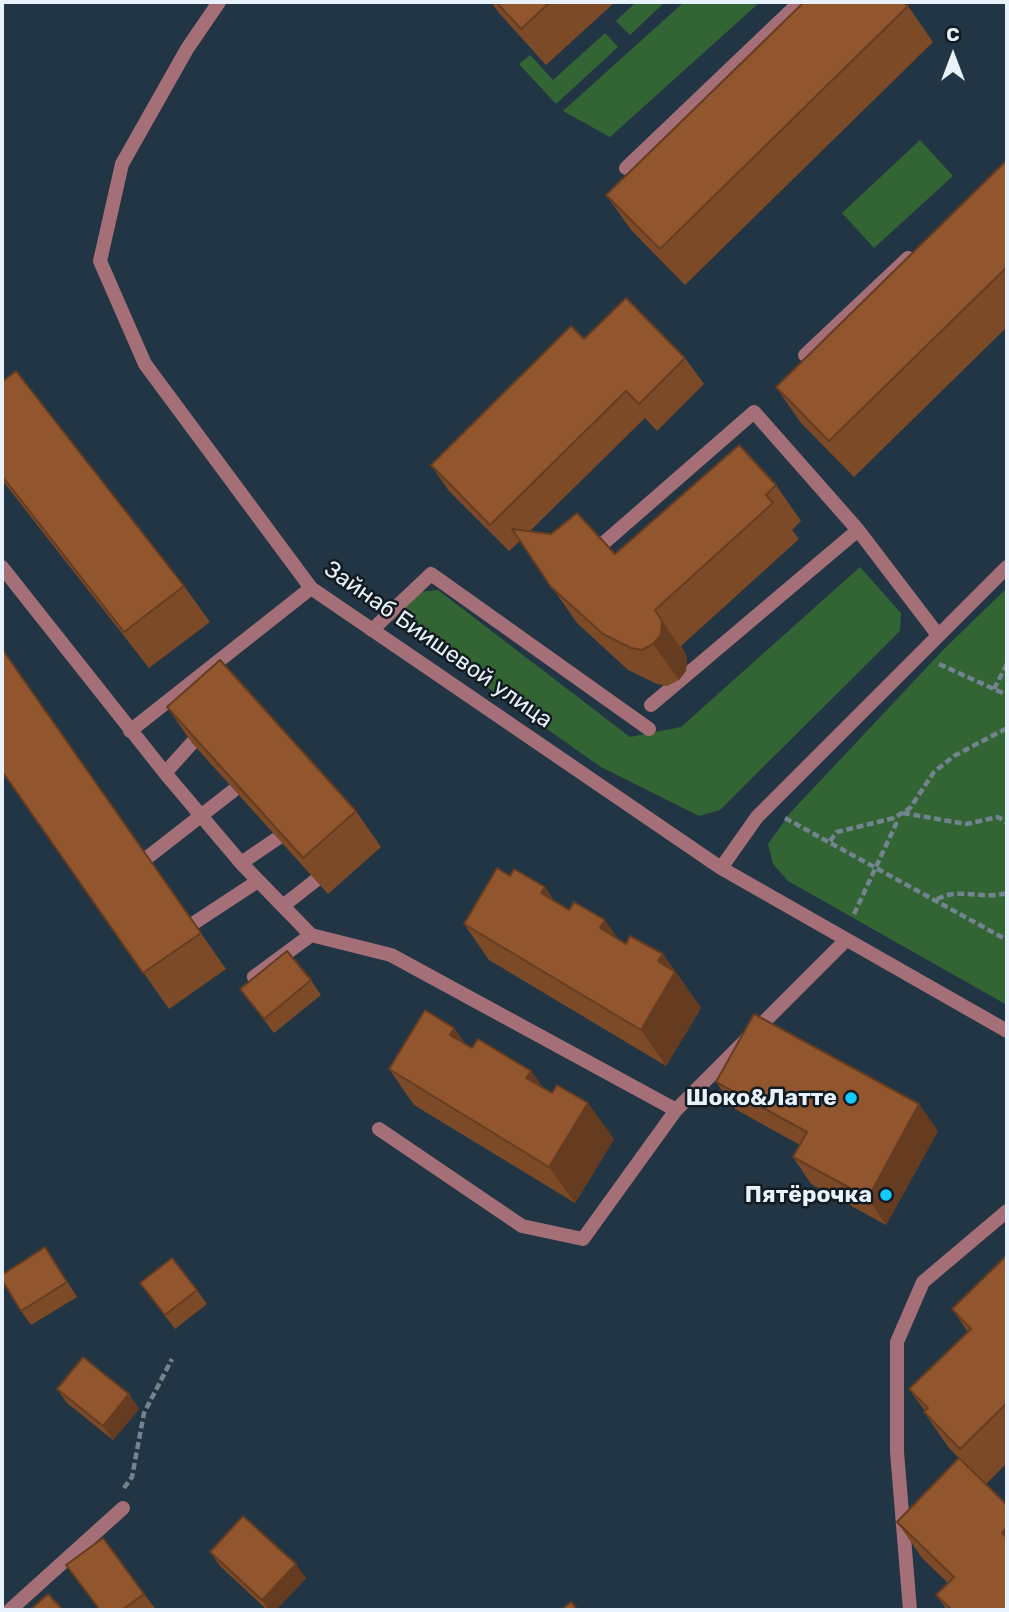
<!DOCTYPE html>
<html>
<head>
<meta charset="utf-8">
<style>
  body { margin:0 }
  #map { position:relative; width:1009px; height:1612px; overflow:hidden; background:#223544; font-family:Rubik,sans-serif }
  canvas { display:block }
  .frame { position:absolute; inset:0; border:4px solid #e7f2fc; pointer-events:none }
  .north { position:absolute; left:918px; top:21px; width:70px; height:70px; -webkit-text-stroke:5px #131b22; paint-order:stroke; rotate:0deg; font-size:19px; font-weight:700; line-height:28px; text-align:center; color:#e7f2fc }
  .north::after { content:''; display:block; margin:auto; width:24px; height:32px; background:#e7f2fc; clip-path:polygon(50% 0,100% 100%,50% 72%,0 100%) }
</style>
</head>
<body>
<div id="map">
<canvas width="1009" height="1612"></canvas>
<div class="frame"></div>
<div class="north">С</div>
</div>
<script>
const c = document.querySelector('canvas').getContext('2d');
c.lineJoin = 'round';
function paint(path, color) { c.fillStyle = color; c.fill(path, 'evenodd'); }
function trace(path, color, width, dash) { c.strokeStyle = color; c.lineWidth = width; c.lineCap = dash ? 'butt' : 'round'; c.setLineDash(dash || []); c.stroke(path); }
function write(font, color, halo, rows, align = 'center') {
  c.font = font + ' Rubik,sans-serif'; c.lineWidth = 5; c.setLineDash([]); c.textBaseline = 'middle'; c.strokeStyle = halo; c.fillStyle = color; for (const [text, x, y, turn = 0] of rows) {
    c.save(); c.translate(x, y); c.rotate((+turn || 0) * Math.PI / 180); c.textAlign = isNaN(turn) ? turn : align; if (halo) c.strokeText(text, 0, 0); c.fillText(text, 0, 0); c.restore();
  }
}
paint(new Path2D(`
  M636 2H665L630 35 616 21Z
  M684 2H760L610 137 563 111Z
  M605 33 618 47 556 104 519 64 530 55 553 80Z
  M920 140 953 176 874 248 842 213Z
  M860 567 901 613 900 631 720 810 699 816 601 767 393 621 419 592 438 590 630 737 681 727Z
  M1007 588V1005L788 881 773 864 768 844 790 813 944 649Z`), '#326533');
trace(new Path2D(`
  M939 664 1007 695
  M994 689 1007 664
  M903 813 966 824 998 817 1007 823
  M785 818 1007 940
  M830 841 837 832 894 818 910 808 934 772 954 756 1007 728
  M937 899C961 887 980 900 1007 893
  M854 914 896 824 894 818
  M124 1488 132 1477 144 1413 172 1359`), '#748390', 4.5, [7, 3.5]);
trace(new Path2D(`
  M626 168 800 2
  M805 355 908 258
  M598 548 754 412 858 530 938 635
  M2 567 165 773 241 863 311 935 391 955 676 1110 845 941
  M372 630 431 574 649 729
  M651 705 858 530
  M130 731 311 588
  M165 773 192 743
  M148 857 234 790
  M241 863 278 838
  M284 905 316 880
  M194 923 258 881
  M261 994 254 977 311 935
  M379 1129 522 1226 583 1239 676 1110
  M10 1610 123 1508`), '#a56f77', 14);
trace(new Path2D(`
  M219 2 187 49 122 164 100 261 145 364 311 588 721 868 1007 1031
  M721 868 757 817 1007 567
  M910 1610 897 1452V1342L923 1282 1007 1211`), '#a56f77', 14);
paint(new Path2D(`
  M491 2H615L546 65 499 13Z
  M908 6 933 42 685 285 632 231 606 195Z
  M1007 160V327L854 477 801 423 776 387Z
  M584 339 685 358 704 384 657 431 645 418 530 531 615 554 776 485 801 521 792 530 799 539 681 646 687 657 686 671 679 680 667 686 657 684 628 670 577 623 520 541 509 551 449 491 431 465Z
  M2 382 184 586 210 622 149 668 2 480Z
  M2 649 226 969 169 1009 2 771Z
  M167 707 356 811 381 847 328 894 192 743Z
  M510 876 545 887 555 902 626 944 663 954 701 1008 666 1066 489 960 464 924Z
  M311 980 321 995 274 1033 240 989Z
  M466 1044 472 1048 531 1071 543 1088 614 1139 575 1203 414 1105 389 1069Z
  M716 1082 938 1131 886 1225 811 1184 793 1157 800 1145 735 1109Z
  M1007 1255V1463L986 1484 1007 1610H947L936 1595 948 1583 922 1558 897 1522 959 1458 949 1448 924 1412 925 1411 909 1389 968 1332 952 1309Z
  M55 1262 77 1297 31 1325 21 1311Z
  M140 1283 197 1290 207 1304 175 1329Z
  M57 1389 129 1394 139 1409 113 1440 67 1403Z
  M210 1552 306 1578 276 1610H267L220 1566Z
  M66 1565 144 1594 155 1608 152 1610H99Z`), '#7d4a27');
paint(new Path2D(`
  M655 610 687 657 686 671 679 680 653 644Z
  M545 887 570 924 541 893Z
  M605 920 630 956 600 928Z
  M663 954 701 1008 666 1066 641 1030 658 961Z
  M454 1028 480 1064 450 1035Z
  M531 1071 556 1107 526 1078Z
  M588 1103 614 1139 575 1203 549 1167Z
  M919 1104 938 1131 886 1225 868 1198Z
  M129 1394 139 1409 113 1440 103 1426Z
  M1007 1527V1540L1002 1533Z
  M296 1564 306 1578 276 1610H269L262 1600Z`), '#663c20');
const building = new Path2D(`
  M496 2H550L521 29Z
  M804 2H903L908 6 660 249 606 195Z
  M1007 160V267L829 441 776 387Z
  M626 298 685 358 639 404 626 391 490 525 431 465 571 326 584 339Z
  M16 371 184 586 124 632 2 476V382Z
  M739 445 776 485 766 495 773 503 655 610 662 621 661 635 653 644 642 650 631 648 603 634 551 587 512 529 551 534 577 513 615 554Z
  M2 649 201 933 143 973 2 771Z
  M220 660 356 811 303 858 167 707Z
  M497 868 510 876 514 869 545 887 541 893 569 910 574 902 605 920 600 928 626 944 630 936 663 954 658 961 675 972 641 1030 464 924Z
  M287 951 311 980 264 1019 240 989Z
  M425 1010 454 1028 450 1035 472 1048 478 1039 531 1071 526 1078 552 1093 557 1085 588 1103 549 1167 389 1069Z
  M754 1014 919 1104 868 1198 793 1157 807 1132 716 1082Z
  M45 1247 67 1282 21 1311 2 1280V1275Z
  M1007 1255V1403L960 1449 924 1412 928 1408 909 1389 971 1329 952 1309Z
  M172 1258 197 1290 165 1315 140 1283Z
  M83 1357 129 1394 103 1426 57 1389Z
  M959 1458 1007 1505V1527L1002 1533 1007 1538V1610H952L936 1595 954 1577 897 1522Z
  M243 1516 296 1564 262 1600 210 1552Z
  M103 1538 144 1594 122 1610H100L66 1565Z
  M48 1594 63 1610H30Z
  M571 1602 578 1610H561Z`);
paint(building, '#91562d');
trace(building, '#663c20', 2);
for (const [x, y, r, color] of [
  [851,1098,7,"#12cafb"],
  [886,1195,7,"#12cafb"]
]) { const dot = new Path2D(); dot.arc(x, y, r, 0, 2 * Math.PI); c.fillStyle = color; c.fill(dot); trace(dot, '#131b22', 2.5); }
write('23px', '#e7f2fc', '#131b22', [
  ["Зайнаб Биишевой улица",438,645,35]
]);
write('bold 23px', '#e7f2fc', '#131b22', [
  ["Шоко&Латте",837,1098],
  ["Пятёрочка",872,1195]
], 'right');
</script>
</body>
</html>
